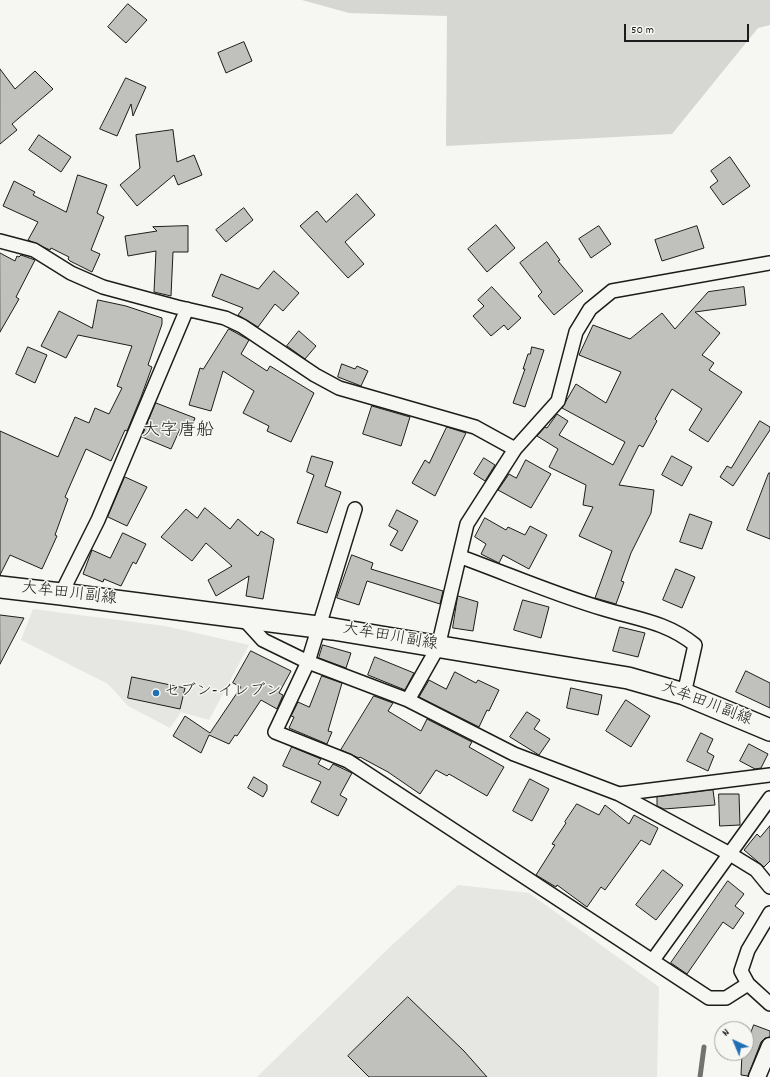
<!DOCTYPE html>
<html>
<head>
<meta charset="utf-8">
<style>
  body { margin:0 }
  #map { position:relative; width:770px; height:1077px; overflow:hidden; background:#f6f6f2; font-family:Dekko,sans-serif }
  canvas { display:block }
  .north { position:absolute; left:714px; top:1021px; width:40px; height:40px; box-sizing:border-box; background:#f6f6f2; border:1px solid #9f9f9c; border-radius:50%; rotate:316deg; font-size:11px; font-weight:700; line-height:16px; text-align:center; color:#1c1c1c }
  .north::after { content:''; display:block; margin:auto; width:14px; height:18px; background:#1f6fb2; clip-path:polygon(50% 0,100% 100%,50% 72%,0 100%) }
  .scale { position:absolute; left:624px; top:24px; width:125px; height:18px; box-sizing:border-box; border:2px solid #1c1c1c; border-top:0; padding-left:5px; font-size:12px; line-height:14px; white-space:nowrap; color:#1c1c1c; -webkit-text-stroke:3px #f6f6f2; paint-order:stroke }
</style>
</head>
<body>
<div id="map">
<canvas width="770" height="1077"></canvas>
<div class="north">N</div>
<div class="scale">50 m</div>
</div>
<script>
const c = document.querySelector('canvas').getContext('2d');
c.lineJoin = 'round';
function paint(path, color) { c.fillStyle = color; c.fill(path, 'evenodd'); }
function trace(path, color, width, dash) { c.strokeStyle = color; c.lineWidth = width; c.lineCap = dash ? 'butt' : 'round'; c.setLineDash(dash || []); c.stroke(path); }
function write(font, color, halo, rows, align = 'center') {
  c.font = font + ' Dekko,"Klee One",sans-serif'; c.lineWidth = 3; c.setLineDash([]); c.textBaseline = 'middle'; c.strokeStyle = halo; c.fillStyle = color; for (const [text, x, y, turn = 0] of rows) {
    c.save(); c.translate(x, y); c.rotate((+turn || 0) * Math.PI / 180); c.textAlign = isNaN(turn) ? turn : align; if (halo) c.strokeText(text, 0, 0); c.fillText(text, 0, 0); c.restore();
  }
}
paint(new Path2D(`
  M33 609 165 626 249 645 209 720 181 712 170 728 128 706 108 684 21 640Z
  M458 885 529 893 659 987 657 1077H257L392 945Z`), '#e6e6e2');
paint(new Path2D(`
  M302 0H770V25L758 28 672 134 446 146 447 16 349 13Z`), '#d6d6d2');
trace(new Path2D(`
  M700 1077 704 1047`), '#727271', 5);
const building = new Path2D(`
  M128 4 147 20 126 43 108 27Z
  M244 42 252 61 226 73 218 53Z
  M0 69 15 89 35 71 53 89 12 124 17 130 0 144Z
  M126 78 146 87 133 116 131 104 117 136 100 129Z
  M173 130 177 162 194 155 202 175 178 185 174 175 137 206 120 185 140 168 136 135Z
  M39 135 71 157 61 172 29 150Z
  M730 157 750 186 723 205 710 187 718 181 711 171Z
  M78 175 107 185 97 213 104 217 91 250 100 254 92 272 70 261 68 259 69 257 51 248 50 250 28 240 38 222 3 206 14 181 35 192 33 195 66 212Z
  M357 194 375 215 345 242 364 264 348 278 300 226 317 211 326 222Z
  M244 208 253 220 226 242 216 230Z
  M496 225 515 248 487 272 468 249Z
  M188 226V252H173L171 296 154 292 156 251 128 256 125 236 157 231 153 227Z
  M599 226 611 244 591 258 579 239Z
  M697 226 704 248 662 261 655 240Z
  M547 242 560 260 558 261 583 291 554 315 538 296 542 292 520 263Z
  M0 253 15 261 17 256 19 257 21 255 35 260 16 297 19 299 0 332Z
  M274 271 299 293 283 311 275 304 258 327 238 315 243 308 212 296 221 274 258 289Z
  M492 287 521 318 508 330 504 325 491 336 473 316 484 306 478 300Z
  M744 287 746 305 695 312 720 333 702 355 714 363 709 370 742 392 708 442 689 430 702 409 672 389 655 419 657 421 643 447 639 445 619 485 654 490 651 513 631 553 621 581 624 582 616 604 595 598 612 551 579 536 593 507 583 505 586 485 549 467 558 449 537 436 545 427 547 428 557 414 568 421 559 435 613 465 625 442 562 408 576 384 606 403 621 372 579 355 593 325 630 339 662 313 675 329 708 292Z
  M98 300 126 306 162 318V324L148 365 152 367 141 397 127 431 125 430 111 461 86 449 65 497 68 499 55 535 57 536 42 569 10 555 0 575V431L58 457 75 417 89 423 95 408 109 414 122 388 117 386 132 346 78 335 66 358 41 346 59 311 92 328Z
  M229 329 249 340 241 354 267 371 270 366 314 393 291 442 267 431 269 426 243 413 254 391 223 371 211 411 189 405 200 368 203 369Z
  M299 331 316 346 305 359 287 346Z
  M28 347 47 355 35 383 16 374Z
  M532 347 544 350 525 407 513 403 525 369H523L528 354H530Z
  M342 364 355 369 357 366 368 371 361 386 338 377Z
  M156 403 195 418 189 433 180 429 171 449 142 437Z
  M372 406 410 417 401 446 363 434Z
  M760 421 770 427V430L733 486 720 477 727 466 731 468Z
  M447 427 466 433 435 496 412 483 425 460 429 463Z
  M312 456 333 462 325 486 341 492 327 533 297 523 314 475 307 472Z
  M672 456 692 467 682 486 662 475Z
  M484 458 495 465 485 481 474 474Z
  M526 460 551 474 531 508 498 490 509 474 516 478Z
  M769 473H770V539L747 530Z
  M125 477 147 487 127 526 108 517Z
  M205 508 230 529 238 519 258 536 261 531 274 539 263 599 246 596 249 576 216 596 208 580 232 566 206 543 192 561 161 537 186 509 197 518Z
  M397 510 418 521 402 551 390 545 398 531 389 526Z
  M690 514 712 522 702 549 680 542Z
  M485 518 506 530 508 527 525 535 530 526 547 535 529 569 503 555 499 563 481 554 486 544 475 537Z
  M123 533 146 544 136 564 133 562 121 586 104 579 103 582 83 574 92 550 110 558Z
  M352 555 373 563 371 569 443 591 440 604 367 581 359 605 337 598Z
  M676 569 695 577 682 608 663 600Z
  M458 596 478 602 473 631 453 628Z
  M523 600 549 607 541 638 514 630Z
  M0 615 24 618 0 664Z
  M620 627 645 633 638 657 613 651Z
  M323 645 351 653 346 668 319 658Z
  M251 651 291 671 279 693 283 695 277 709 261 700 237 736 235 735 229 744 209 735 201 753 173 736 185 716 210 733 241 687 233 683Z
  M375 657 414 673 405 690 368 675Z
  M746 671 770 683V708L736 692Z
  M455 672 476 683 478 680 499 690 489 711 487 710 479 727 419 697 429 680 446 689Z
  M322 676 342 683 328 731 332 732 327 744 289 728 294 717 291 716 298 702 309 707Z
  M132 677 185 688 180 709 128 698Z
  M571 688 602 695 598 715 567 708Z
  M374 696 393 703 388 711 421 731 427 719 472 742 469 747 504 767 487 796 449 774 447 776 436 770 420 794 388 772 360 757 359 758 341 750Z
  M626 700 650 716 631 747 606 731Z
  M527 712 540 720 534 729 550 739 539 755 510 737Z
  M701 733 713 739 707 752 714 756 708 771 687 761Z
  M749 744 768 754 761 768 755 769 740 761Z
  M292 747 321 759 318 764 329 770 333 764 352 773 340 795 347 799 338 816 311 802 321 782 283 766Z
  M254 777 267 785V790L263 797 248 788Z
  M530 779 549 789 532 821 513 811Z
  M713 790 715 805 664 809 657 806V797Z
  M719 794H739L740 825 720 826Z
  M577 804 599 815 605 805 629 824 634 815 658 828 650 845 641 840 605 890 601 887 587 907 557 885 556 887 536 875 555 845 552 844 566 823 565 822Z
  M770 826V861L764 867 744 850 757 834 760 837Z
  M663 870 683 885 656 920 636 905Z
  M728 881 744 894 735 906 744 913 733 929 723 922 687 974 671 963Z
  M408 997 464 1051 487 1077H369L348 1056Z
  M754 1025 770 1031V1037L765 1038 761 1042 748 1076 741 1075 742 1053H746V1046Z`);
paint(building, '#c0c0bd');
trace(building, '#1c1c1c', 1);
const minor = new Path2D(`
  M0 241 34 250 71 273 103 287 177 307 225 318 242 326 315 375 339 388 475 427 515 449
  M770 263 612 291 590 309 576 332 558 401 515 449 467 524 438 647 408 700 514 754 619 794 730 854 756 870 770 887
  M355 509 308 662 275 732 348 761 709 998H726L748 984 770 1004
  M461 557C508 574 556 595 604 609 637 619 667 622 695 645L684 694
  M61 594 98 520 187 309
  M242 617 263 640 308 662 408 700
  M619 794 770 775
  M653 960 770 798
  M748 984 741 971 748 950 770 913`);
const tertiary = new Path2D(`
  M757 1077 770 1046`);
const primary = new Path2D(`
  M0 587 61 594 333 629 628 678 684 694 770 730`);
trace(minor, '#1c1c1c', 16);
trace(tertiary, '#1c1c1c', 19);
trace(primary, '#1c1c1c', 24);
trace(minor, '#f6f6f2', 13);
trace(tertiary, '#f6f6f2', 16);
trace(primary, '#f6f6f2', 21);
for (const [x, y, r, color] of [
  [156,693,4,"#1f6fb2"]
]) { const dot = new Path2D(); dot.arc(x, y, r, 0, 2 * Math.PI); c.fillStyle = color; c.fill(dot); trace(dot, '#f6f6f2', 1.5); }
write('16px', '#1c1c1c', '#f6f6f2', [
  ["大牟田川副線",69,595,7],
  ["大牟田川副線",390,638,10],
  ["大牟田川副線",706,705,21]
]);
write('16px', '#1c1c1c', '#f6f6f2', [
  ["セブン-イレブン",164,693]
], 'left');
write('18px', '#1c1c1c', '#f6f6f2', [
  ["大字唐船",178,433]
]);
</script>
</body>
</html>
